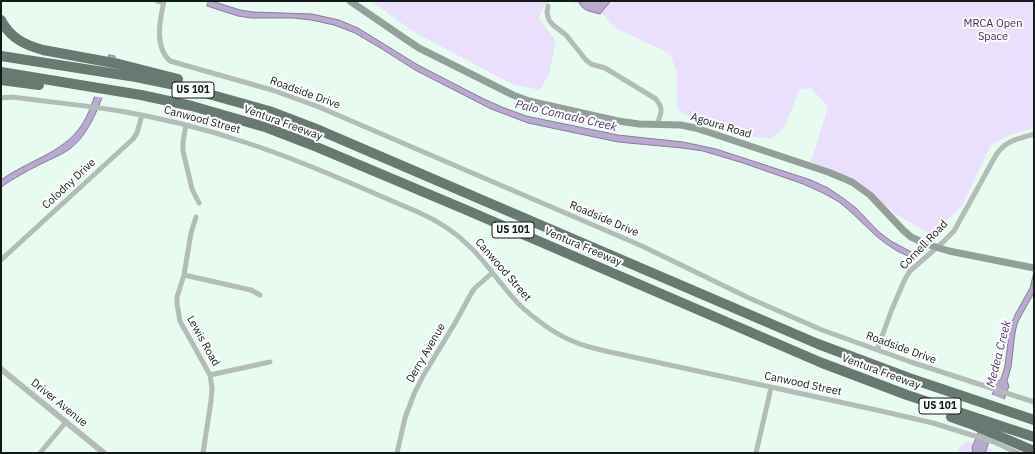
<!DOCTYPE html>
<html>
<head>
<meta charset="utf-8">
<style>
  body { margin:0 }
  #map { position:relative; width:1035px; height:454px; overflow:hidden; background:#e7fbf1; font-family:"IBM Plex Sans",sans-serif }
  canvas { display:block }
  .frame { position:absolute; inset:0; border:2px solid #121916; pointer-events:none }
</style>
</head>
<body>
<div id="map">
<canvas width="1035" height="454"></canvas>
<div class="frame"></div>
</div>
<script>
const c = document.querySelector('canvas').getContext('2d');
c.lineJoin = 'round';
function paint(path, color) { c.fillStyle = color; c.fill(path, 'evenodd'); }
function trace(path, color, width, dash) { c.strokeStyle = color; c.lineWidth = width; c.lineCap = dash ? 'butt' : 'round'; c.setLineDash(dash || []); c.stroke(path); }
function write(font, color, halo, rows, align = 'center') {
  c.font = font + ' "IBM Plex Sans",sans-serif'; c.lineWidth = 4; c.setLineDash([]); c.textBaseline = 'middle'; c.strokeStyle = halo; c.fillStyle = color; for (const [text, x, y, turn = 0] of rows) {
    c.save(); c.translate(x, y); c.rotate((+turn || 0) * Math.PI / 180); c.textAlign = isNaN(turn) ? turn : align; if (halo) c.strokeText(text, 0, 0); c.fillText(text, 0, 0); c.restore();
  }
}
paint(new Path2D(`
  M371 1H1034V128L1007 136 991 145 962 206 931 235 894 213 857 181 811 162 828 107 811 88 800 89 784 128 770 139 751 136 697 119 682 113 677 106V73L670 54 614 27 604 15 592 8 565 1H553L548 3 544 6 539 18 556 41 549 74 540 90 514 85 414 32Z
  M968 441 991 449V453H957L959 447Z`), '#ebdffe');
const water = new Path2D(`
  M209 1H212L240 10 253 12 312 14 339 20 358 28 418 65 484 99 502 107 526 116 618 135 683 142 716 149 811 180 828 188 843 198 856 208 878 231 891 241 915 254 914 259 897 251 885 243 876 236 851 212 839 202 825 194 803 184 743 163 703 151 682 148 618 142 528 123 491 109 415 70 382 49 355 33 334 25 311 20 293 18H251L238 16 207 6Z
  M579 1H610L609 3 600 14C592 12 581 11 579 1Z
  M109 55 115 56V58C106 86 95 129 71 148 62 155 51 159 41 164 27 171 14 178 1 187V180C27 161 63 153 81 126 95 106 98 77 109 55Z
  M1034 272V293L1022 314 1017 324 1015 333 1011 367 1007 381 1009 386 985 453H973L972 447 974 443 997 382 1001 379 1005 366 1009 333 1012 322 1016 313 1030 288Z`);
paint(water, '#b9a8cf');
trace(water, '#877d98', 1);
paint(new Path2D(`
  M105 59 116 61 104 98 92 96Z
  M990 394 1006 400 993 436 976 429Z`), '#e7fbf1');
trace(new Path2D(`
  M157 1 163 3
  M164 1C160 19 154 47 170 61L272 90 319 107 642 246 749 298 822 330 911 362 1034 402
  M548 6 547 13 549 20 553 25 566 35 586 60 591 64 605 68 656 99C664 110 661 113 657 124
  M1 98 12 97C48 102 84 105 120 111 161 118 202 128 241 141 301 160 359 187 418 212 436 220 453 230 468 245 489 264 503 290 524 309 539 322 556 335 575 342 586 347 598 349 610 352L881 411 933 423 994 442 1018 453
  M186 125 183 142V151L192 189 199 203
  M196 217 191 233 184 275 177 297V304L180 321 210 375 212 388 211 401 203 453
  M1 260 133 139 137 133 142 115
  M184 275 251 290 260 295
  M877 350 892 309 905 279 910 271 942 243 954 231 996 155C1006 140 1018 139 1034 134
  M210 375 270 362
  M40 453 66 422
  M397 453 405 418 414 394 423 376 455 323 472 292 475 288 492 273
  M756 453 771 388`), '#b3bcb7', 5);
trace(new Path2D(`
  M1 369 104 453`), '#b3bcb7', 6);
trace(new Path2D(`
  M350 1 404 38 419 48 513 95 529 101 618 121 639 124 681 125 695 128 711 133 828 172 852 182 870 195 904 231 911 237 926 244 949 251 1034 268`), '#939f99', 7);
trace(new Path2D(`
  M1 20C10 38 25 45 43 50L119 64 178 79
  M1 56 136 77 180 86 269 111 319 130 818 344 909 378 1034 420
  M1 72 141 95 192 106 268 128 312 145 464 209 822 363 907 395 1034 437
  M1 80 39 85
  M951 417 971 424 1034 451`), '#677970', 10);
for (const [x, y, w] of [
  [193,90,42],
  [513,230,42],
  [940,406,42]
]) { const box = new Path2D(); box.roundRect(x - w / 2, y - 8, w, 16, 3); c.fillStyle = '#fff'; c.fill(box); trace(box, '#121916', 1); }
write('bold 10px', '#121916', null, [
  ["US 101",193,90],
  ["US 101",513,230],
  ["US 101",940,406]
]);
write('11px', '#40285a', '#fff', [
  ["MRCA Open",993,24],
  ["Space",993,37]
]);
write('11px', '#121916', '#fff', [
  ["Roadside Drive",305,93,20],
  ["Canwood Street",202,120,15],
  ["Ventura Freeway",283,123,20],
  ["Agoura Road",721,126,17],
  ["Colodny Drive",69,184,-43],
  ["Roadside Drive",604,219,23],
  ["Cornell Road",924,245,-46],
  ["Ventura Freeway",583,247,23],
  ["Canwood Street",503,270,49],
  ["Lewis Road",203,341,61],
  ["Roadside Drive",901,348,20],
  ["Derry Avenue",426,353,-60],
  ["Ventura Freeway",881,372,20],
  ["Canwood Street",803,384,12],
  ["Driver Avenue",59,403,39]
]);
write('italic 12px', '#533b6f', '#fff', [
  ["Palo Comado Creek",566,116,13],
  ["Medea Creek",999,354,-76]
]);
</script>
</body>
</html>
